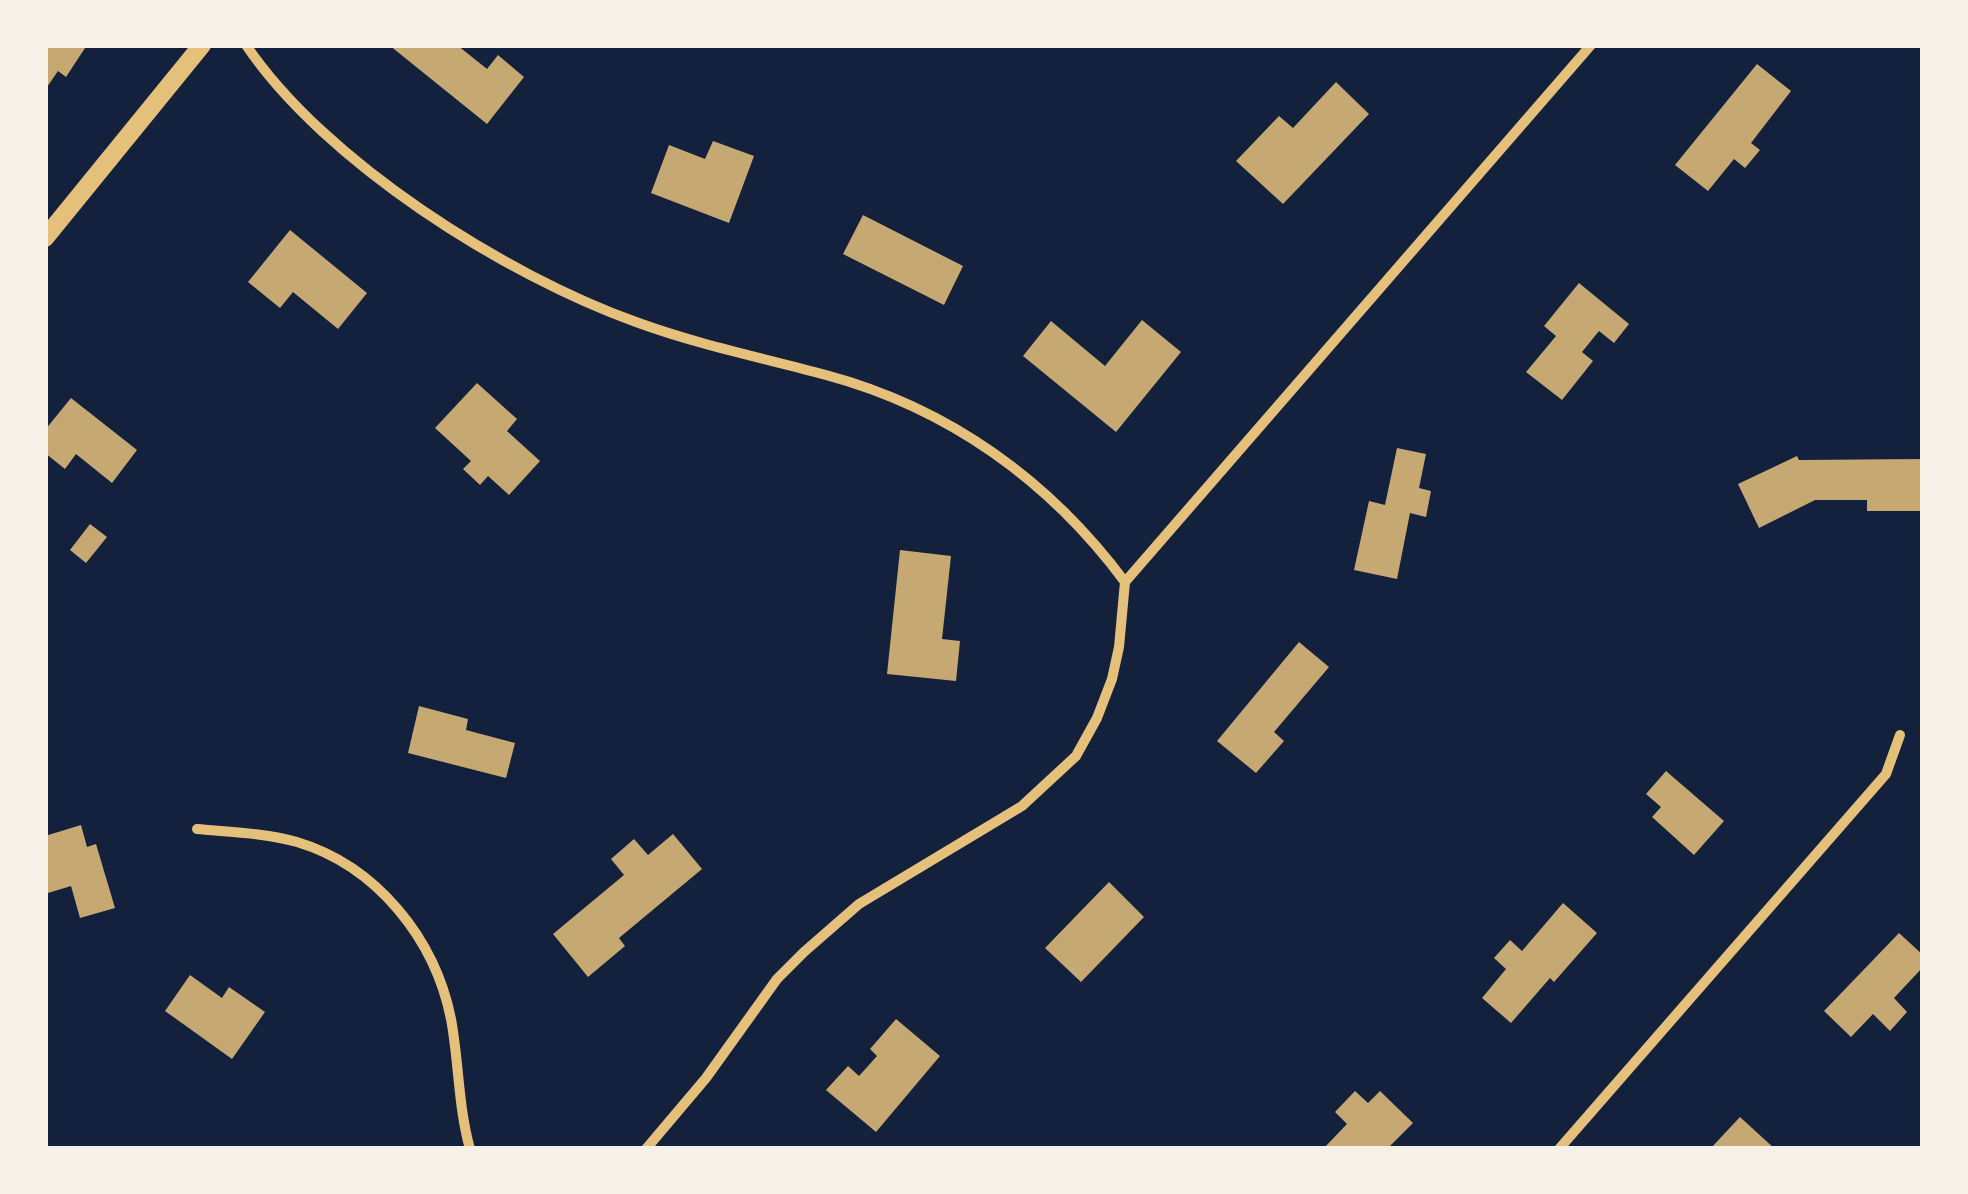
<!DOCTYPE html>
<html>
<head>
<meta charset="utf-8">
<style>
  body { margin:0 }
  #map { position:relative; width:1968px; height:1194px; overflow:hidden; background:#14213d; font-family:Quicksand,sans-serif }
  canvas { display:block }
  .frame { position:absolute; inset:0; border:48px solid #f6f1e7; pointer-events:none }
</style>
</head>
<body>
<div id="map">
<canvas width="1968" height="1194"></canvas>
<div class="frame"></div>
</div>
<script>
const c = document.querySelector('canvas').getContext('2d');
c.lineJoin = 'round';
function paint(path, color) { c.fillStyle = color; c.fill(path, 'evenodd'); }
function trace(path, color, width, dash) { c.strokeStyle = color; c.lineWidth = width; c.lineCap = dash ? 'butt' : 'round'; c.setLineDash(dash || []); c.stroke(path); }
paint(new Path2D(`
  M45 45H87L66 77 58 71 45 90Z
  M389 45H457L487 69 498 55 524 77 487 124Z
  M1757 64 1791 91 1751 143 1760 150 1745 168 1734 159 1708 191 1675 165Z
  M1336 82 1369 114 1283 204 1236 161 1279 116 1293 128Z
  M713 141 754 156 729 223 651 193 669 145 705 159Z
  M863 215 963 266 944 305 843 254Z
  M290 230 367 293 338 329 293 292 280 308 248 282Z
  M1579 283 1629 324 1614 343 1599 331 1582 352 1593 361 1562 400 1526 372 1556 336 1544 326Z
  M1142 320 1181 352 1116 432 1023 356 1051 321 1105 366Z
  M477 383 517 419 507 431 540 461 509 495 488 476 480 485 463 469 471 461 435 428Z
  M71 398 137 450 112 483 76 454 65 469 45 453V430Z
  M1397 448 1426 454 1419 488 1431 491 1426 517 1410 513 1397 579 1354 570 1369 501 1385 505Z
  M1797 456 1799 460 1923 459V511H1867V500H1815L1759 528 1738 484Z
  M90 524 107 537 86 563 70 550Z
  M900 550 951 556 942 639 960 641 956 681 887 674Z
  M1299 642 1329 667 1274 732 1284 741 1256 773 1217 741Z
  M419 706 468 719 466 730 515 743 506 778 408 753Z
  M1666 771 1724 821 1694 855 1652 817 1661 807 1646 794Z
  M81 825 87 847 96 844 115 908 80 918 71 886 48 893 45 836Z
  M673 834 702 869 619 938 625 946 588 977 553 934 624 875 611 859 634 839 648 855Z
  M1109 882 1144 917 1081 982 1045 948Z
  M1563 903 1597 933 1554 982 1550 978 1511 1023 1482 998 1506 969 1494 958 1510 940 1522 951Z
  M1899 933 1923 955V967L1894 998 1907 1012 1890 1031 1873 1014 1851 1037 1824 1011Z
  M190 975 222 998 229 987 265 1012 232 1059 165 1011Z
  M896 1019 940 1056 876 1132 826 1090 848 1066 859 1076 877 1056 870 1049Z
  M1355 1091 1368 1103 1380 1091 1413 1123 1387 1149H1323L1347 1124 1335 1112Z
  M1740 1117 1775 1149H1710Z`), '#c6a872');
trace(new Path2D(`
  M246 45C325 162 505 275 636 322 699 345 763 358 826 375 949 408 1050 481 1125 582
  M1125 582 1591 45
  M197 829C230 832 265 833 297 842 377 866 435 939 451 1019 459 1062 458 1106 470 1149
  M646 1149 706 1078 777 979 804 952 859 904 1022 806 1076 756 1097 718 1112 679 1119 647 1125 582
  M1559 1149 1886 774 1900 735`), '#e5c07b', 10);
trace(new Path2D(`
  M45 238 202 45`), '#e5c07b', 18);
</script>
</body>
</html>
